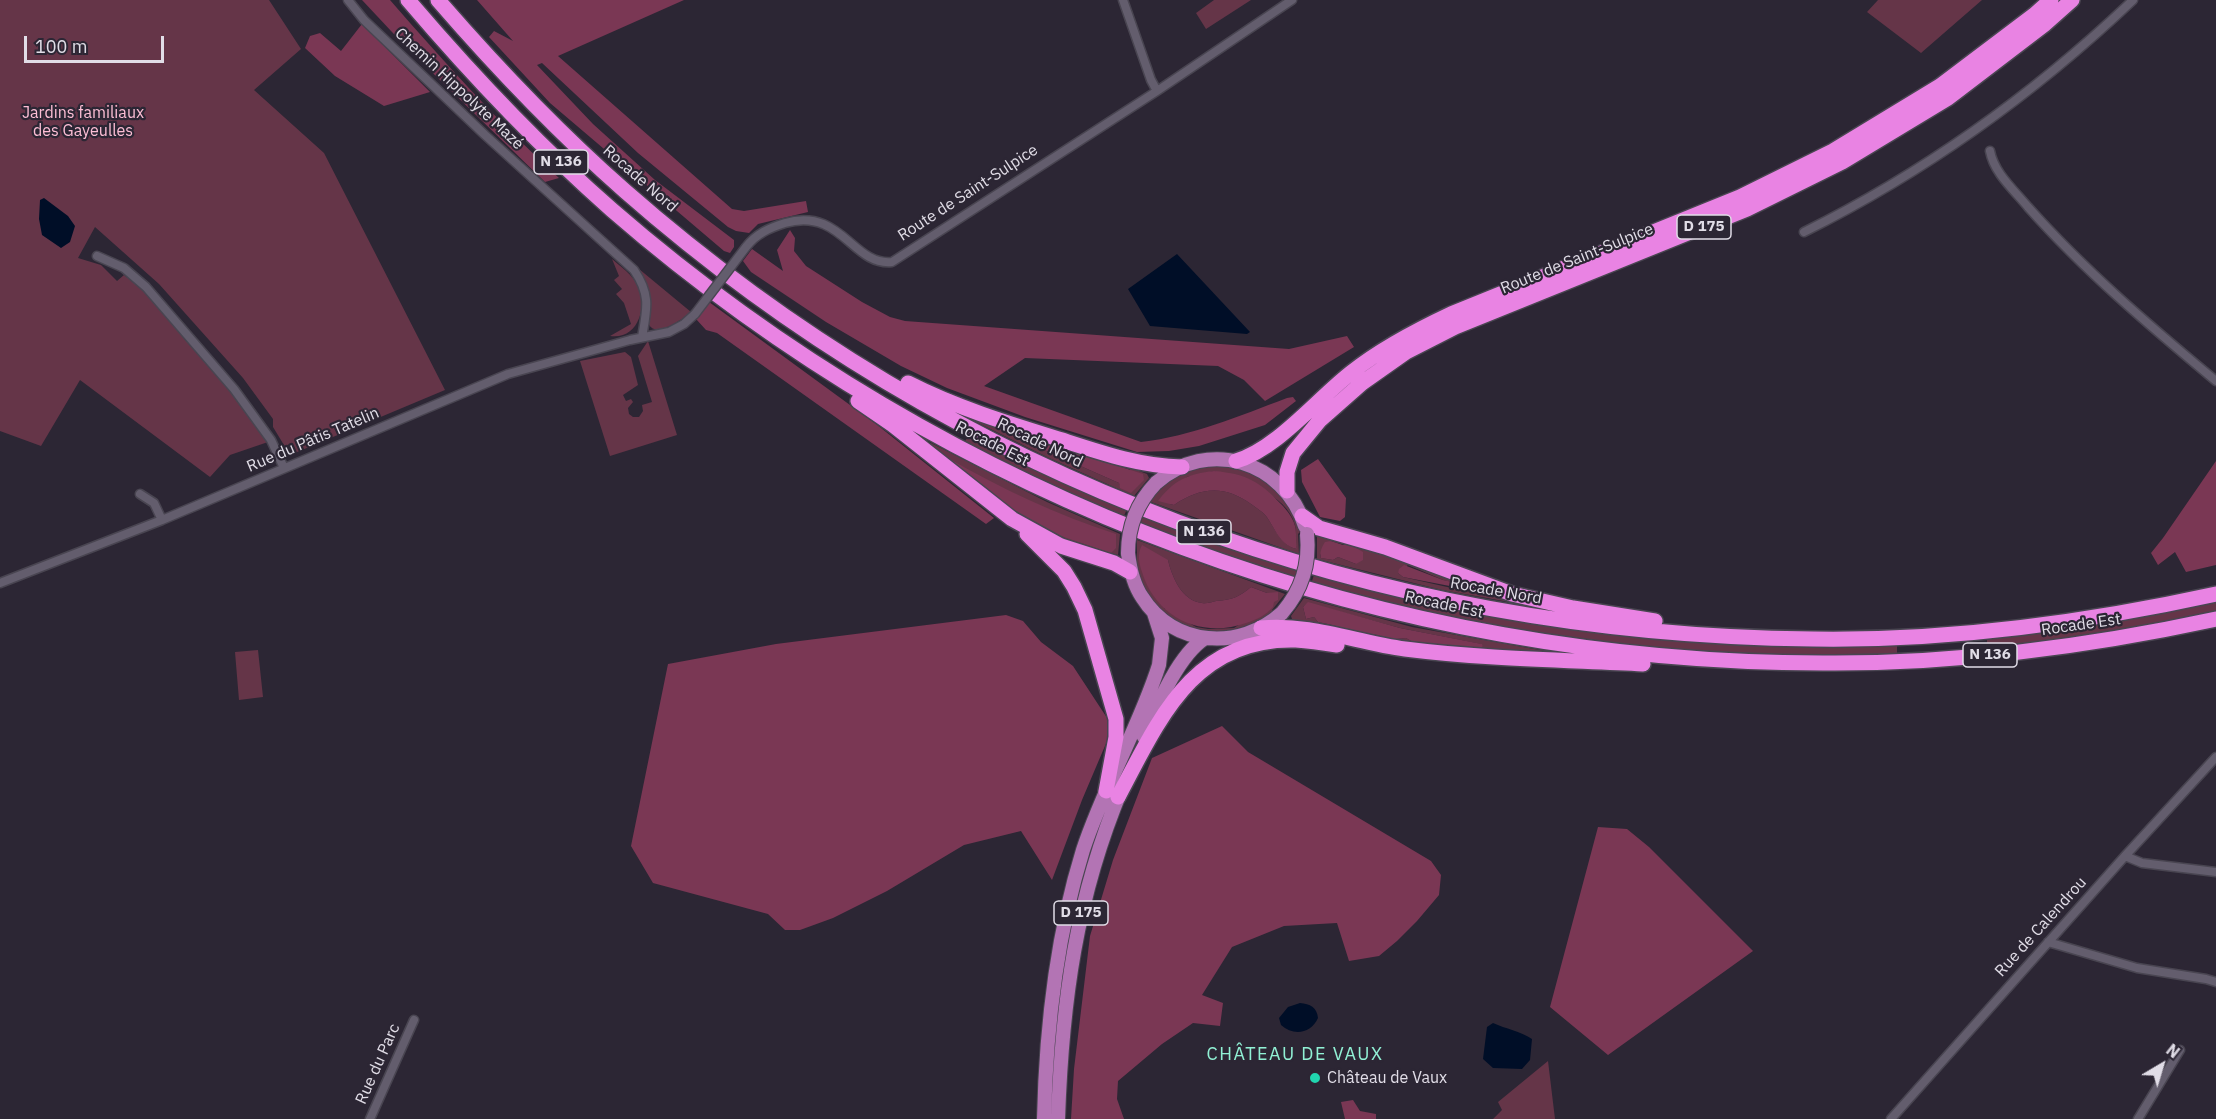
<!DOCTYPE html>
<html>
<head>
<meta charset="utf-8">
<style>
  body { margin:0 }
  #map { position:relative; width:2216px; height:1119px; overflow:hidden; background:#2c2634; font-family:"IBM Plex Sans",sans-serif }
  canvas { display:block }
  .north { position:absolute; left:2132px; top:1035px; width:60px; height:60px; -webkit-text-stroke:4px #2c2634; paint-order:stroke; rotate:38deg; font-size:16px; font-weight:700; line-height:24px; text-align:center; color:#e1dde7 }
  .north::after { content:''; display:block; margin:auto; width:21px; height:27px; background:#e1dde7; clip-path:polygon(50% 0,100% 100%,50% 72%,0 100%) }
  .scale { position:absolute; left:24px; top:36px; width:140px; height:27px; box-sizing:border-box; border:3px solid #e1dde7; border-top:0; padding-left:8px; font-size:18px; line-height:21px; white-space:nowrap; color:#e1dde7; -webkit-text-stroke:4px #2c2634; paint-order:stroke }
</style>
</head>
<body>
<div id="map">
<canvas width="2216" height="1119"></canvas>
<div class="north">N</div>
<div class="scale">100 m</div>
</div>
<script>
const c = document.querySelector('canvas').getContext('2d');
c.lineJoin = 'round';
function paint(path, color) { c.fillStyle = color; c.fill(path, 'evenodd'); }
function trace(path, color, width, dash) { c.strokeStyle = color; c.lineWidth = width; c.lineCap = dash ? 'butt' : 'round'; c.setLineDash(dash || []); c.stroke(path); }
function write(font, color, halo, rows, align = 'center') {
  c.font = font + ' "IBM Plex Sans",sans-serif'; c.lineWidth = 4.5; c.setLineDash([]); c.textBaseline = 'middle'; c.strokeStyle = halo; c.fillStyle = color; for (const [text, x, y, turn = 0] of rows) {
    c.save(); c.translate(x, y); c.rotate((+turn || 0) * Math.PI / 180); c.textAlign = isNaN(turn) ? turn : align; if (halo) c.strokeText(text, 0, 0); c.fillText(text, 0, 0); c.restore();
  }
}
paint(new Path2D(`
  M0 0H269L301 49 254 90 324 153 445 390 290 455 273 427V419L243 378 159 284 95 227 78 258 101 265 117 281 124 275 148 294 186 341 229 387 268 442 230 455 210 477 80 380 41 446 0 431Z
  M1214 0H1251L1206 29 1196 13Z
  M1878 0H1982L1921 53 1867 12Z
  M612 259C620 266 633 275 638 286 648 307 638 340 610 336L631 324 624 303 616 294 622 289 614 280 619 276Z
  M633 264 691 312C684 318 652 342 648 321 647 312 651 303 649 293 647 283 639 273 633 264Z
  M648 341 677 435 610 456 580 361 625 352 631 357 638 385 623 395 626 401 631 399 633 402 628 408 629 414 633 417H639L643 411 642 405 652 402 638 356Z
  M964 416 1126 466 1147 474 1149 478 1134 496 1049 458ZM1026 440 1081 454 1117 467 1130 469 1121 488 1119 483 1026 442Z
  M969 435 1046 474 1127 509 1123 518 964 443Z
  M931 443 1047 502 1120 534 1118 555 1075 545 1023 521 928 447Z
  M1212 466C1257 467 1286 489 1300 532L1298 534 1299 554 1151 502 1150 500C1167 480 1186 469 1212 466ZM1214 471C1242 483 1286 492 1295 525 1297 533 1294 541 1297 549 1281 546 1275 528 1266 516 1262 511 1256 508 1251 504 1224 485 1201 487 1174 505L1170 504 1187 477Z
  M1143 516 1238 551 1297 570 1294 579 1140 525Z
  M1317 536 1364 547 1537 607 1442 590 1317 559ZM1331 541C1340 544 1350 544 1357 550L1356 564 1338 557 1333 560 1321 558 1320 555ZM1408 565 1443 580 1456 583V589L1403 577 1398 573Z
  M1137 540 1285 594 1272 610 1274 612C1214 650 1156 632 1134 563L1137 562ZM1168 560C1172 577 1182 601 1202 603 1206 604 1212 602 1216 601 1232 600 1239 597 1251 587L1267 593H1278L1273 602 1234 628 1208 629 1196 627 1164 608Z
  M1314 575C1458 616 1607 639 1756 645 1803 646 1850 645 1897 644V654L1804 656 1672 650 1495 627 1311 584Z
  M1304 598 1412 627 1562 654 1430 648 1363 638 1293 622 1291 616ZM1308 603 1400 628 1481 644 1483 648 1481 651 1448 648 1441 644H1422L1411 641 1406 638 1388 640C1380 634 1374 635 1365 633 1349 630 1334 625 1318 622L1314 617 1306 619 1303 607Z
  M2216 602V612L2086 637 1987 648V638L2109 623Z
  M258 650 263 697 239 700 235 652Z
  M1548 1061 1555 1119H1493L1502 1110 1498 1102Z`), '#653548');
paint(new Path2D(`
  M362 0H390C444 62 498 122 559 178L545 182 407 48Z
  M477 0H684L558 56 732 209 744 211 806 201 808 212 758 224 749 233 736 231 728 227 638 153 542 63 537 65 593 124 655 180 734 240V247L730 253 724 251 550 103 489 37 494 31 513 41Z
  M362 24 430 92 384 106 335 76 305 48 310 36 320 33 341 51Z
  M790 230 795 238 794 251 806 266 862 302 890 317 905 321 1289 349 1347 336 1354 347 1265 401 1244 380 1218 366 1025 358 984 386 1141 442C1192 436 1239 416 1287 398L1293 397 1296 401 1265 425 1199 446 1169 451 1137 452 1025 417 947 388 901 366 826 322 751 272 743 261 752 249 783 271 777 250Z
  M709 302 876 424 994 518 986 524 717 333 706 330 696 319Z
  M1026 440 1081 454 1143 474 1144 480 1131 493 1120 488 1119 483 1026 442Z
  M948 458C1002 489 1057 515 1116 534V548L1111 553 1055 534 1034 524 1014 512 986 487 952 464Z
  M1318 459 1346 498 1345 517 1340 521 1320 517 1302 482 1301 470Z
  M2216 461V565L2186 572 2175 552 2158 565 2151 553 2163 538Z
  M1214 471C1248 474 1260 482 1283 506 1288 512 1293 518 1295 526 1297 533 1295 541 1297 549 1280 546 1275 528 1266 516 1262 511 1256 508 1251 504 1224 485 1201 487 1174 505L1158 501C1174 480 1188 474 1214 471Z
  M1331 541 1343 545 1349 544 1363 552V560L1356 564 1338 557 1333 560 1321 558C1319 554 1322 546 1325 542Z
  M1142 545 1168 560C1172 577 1182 601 1202 603 1206 604 1212 602 1216 601 1232 600 1239 597 1251 587L1267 593 1278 592V600L1274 602 1273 607C1266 615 1256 620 1246 623 1202 639 1156 618 1142 572 1139 563 1137 554 1142 545Z
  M1404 565 1443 580 1457 583 1460 588 1403 577 1398 573 1399 569Z
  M1308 602 1400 628 1482 644 1483 648 1481 651 1448 648 1441 644H1422L1411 641 1406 638 1388 640C1380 634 1374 635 1365 633 1349 630 1334 625 1318 622L1314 617 1306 619 1303 607Z
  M1006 615 1023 621 1041 642 1073 666 1113 727 1082 800 1052 880 1021 831 964 845 887 891 833 918 800 930H785L768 914 653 883 631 846 668 664 776 644Z
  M1222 726 1248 752 1431 861 1441 875 1439 895 1417 921 1397 941 1379 956 1349 961 1337 923 1284 926 1232 947 1202 995 1223 1003 1220 1026 1193 1023 1162 1044 1118 1081 1117 1099 1124 1119H1071L1074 1069 1090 936 1113 860 1152 758Z
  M1598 827 1627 829 1649 847 1753 951 1608 1055 1550 1007Z
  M1353 1100 1360 1111 1376 1114V1119H1345L1341 1102Z`), '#7a3754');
paint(new Path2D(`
  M44 198 68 216 75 226 70 242 61 248 42 235 39 219 40 200Z
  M1177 254 1250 332 1247 334 1150 326 1128 289Z
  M1300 1003C1310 1004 1317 1007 1318 1018 1311 1034 1293 1036 1281 1025L1279 1018 1288 1007Z
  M1493 1023C1506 1029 1520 1031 1532 1039L1530 1060 1522 1069 1493 1068 1483 1059 1487 1027Z`), '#000e27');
const street = new Path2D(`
  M348 0 364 20 485 135 634 270C651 295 647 309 642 337
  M1123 0 1151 80 1157 91
  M1990 151C1994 173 2014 190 2028 207 2085 271 2150 326 2216 381
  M1804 232C1925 172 2035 93 2133 0
  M746 247C756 234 769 228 785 223 842 207 852 266 892 262L1157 91 1292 0
  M97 256 124 268 146 287 234 389 271 440 284 468
  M140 494 154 503 162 520
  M0 583 162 520 508 374 630 340 669 332 684 324 695 314
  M2125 856 2142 863 2216 872
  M2048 942 2137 968 2206 979 2216 982
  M370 1119 414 1020
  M1891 1119 2125 856 2216 757
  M2138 1119 2180 1050`);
const primary = new Path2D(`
  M1156 483C1208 437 1284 461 1305 526
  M1128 553C1130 569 1133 584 1142 597 1173 647 1240 651 1282 613
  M1144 737C1157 707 1177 656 1205 638
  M1044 1119C1046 1028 1056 937 1083 850 1104 786 1139 728 1159 665L1162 638 1154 613
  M1058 1119C1062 1002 1076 897 1122 788`);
const highway = new Path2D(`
  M408 0C471 74 539 146 612 210 949 503 1389 666 1835 663 1964 663 2091 646 2216 619
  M438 0C496 67 558 132 625 191 955 481 1375 635 1813 639 1949 641 2084 623 2216 594
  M908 383C957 408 1010 424 1062 440 1102 453 1140 466 1182 467
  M858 401 893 425 1012 519 1061 546 1114 563 1130 572
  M1236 461C1277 449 1317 399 1352 372 1382 348 1417 330 1451 314L1740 197 1833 151 1940 86 2034 15 2051 0
  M1287 491V472L1293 453 1320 420 1362 383 1406 352 1455 327 1747 209 1842 162 1948 98 2045 24 2072 0
  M1302 516 1319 528 1385 547 1512 594 1573 608 1655 621
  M1027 534 1064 571 1074 587 1085 610 1116 719V737L1106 791
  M1261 628C1310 623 1358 643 1405 649 1484 659 1564 660 1643 664
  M1118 797C1159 720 1193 637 1296 640 1310 641 1324 643 1337 645`);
trace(street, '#494551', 11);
trace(primary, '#494551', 16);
trace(highway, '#494551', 18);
trace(street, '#635d6d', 8);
trace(primary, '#b374b4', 14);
trace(highway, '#e983e3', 15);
const streetBridge = new Path2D(`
  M695 314 746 247`);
const primaryBridge = new Path2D(`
  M1128 553C1128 525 1137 503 1156 483
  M1282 613C1302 590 1310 564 1307 534`);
trace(streetBridge, '#494551', 11, []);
trace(primaryBridge, '#494551', 16, []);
trace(streetBridge, '#635d6d', 8);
trace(primaryBridge, '#b374b4', 14);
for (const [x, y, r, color] of [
  [1315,1078,6,"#21d5af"]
]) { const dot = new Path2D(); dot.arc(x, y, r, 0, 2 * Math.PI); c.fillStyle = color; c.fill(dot); trace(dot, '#2c2634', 2); }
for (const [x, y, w] of [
  [561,162,54],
  [1704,227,54],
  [1204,532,54],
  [1990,655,54],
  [1081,913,54]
]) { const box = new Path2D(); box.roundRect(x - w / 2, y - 12, w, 24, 4.5); c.fillStyle = '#2c2634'; c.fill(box); trace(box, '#e1dde7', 1.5); }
write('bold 15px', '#e1dde7', null, [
  ["N 136",561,162],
  ["D 175",1704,227],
  ["N 136",1204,532],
  ["N 136",1990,655],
  ["D 175",1081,913]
]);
write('16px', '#e1dde7', '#2c2634', [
  ["Chemin Hippolyte Mazé",459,89,43],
  ["Rocade Nord",640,179,41],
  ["Route de Saint-Sulpice",968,193,-33],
  ["Route de Saint-Sulpice",1577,259,-22],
  ["Rue du Pâtis Tatelin",313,440,-23],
  ["Rocade Nord",1040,443,26],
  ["Rocade Est",992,444,27],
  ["Rocade Nord",1496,591,10],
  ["Rocade Est",1444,605,12],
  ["Rocade Est",2081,625,-8],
  ["Rue de Calendrou",2041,927,-48],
  ["Rue du Parc",378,1064,-66]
]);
write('16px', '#fdbed5', '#2c2634', [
  ["Jardins familiaux",83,113],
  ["des Gayeulles",83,131]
]);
write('16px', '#e1dde7', '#2c2634', [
  ["Château de Vaux",1327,1078]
], 'left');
c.letterSpacing = '1.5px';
write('18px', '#91f1d5', '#2c2634', [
  ["CHÂTEAU DE VAUX",1295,1055]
]);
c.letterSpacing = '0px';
</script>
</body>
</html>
